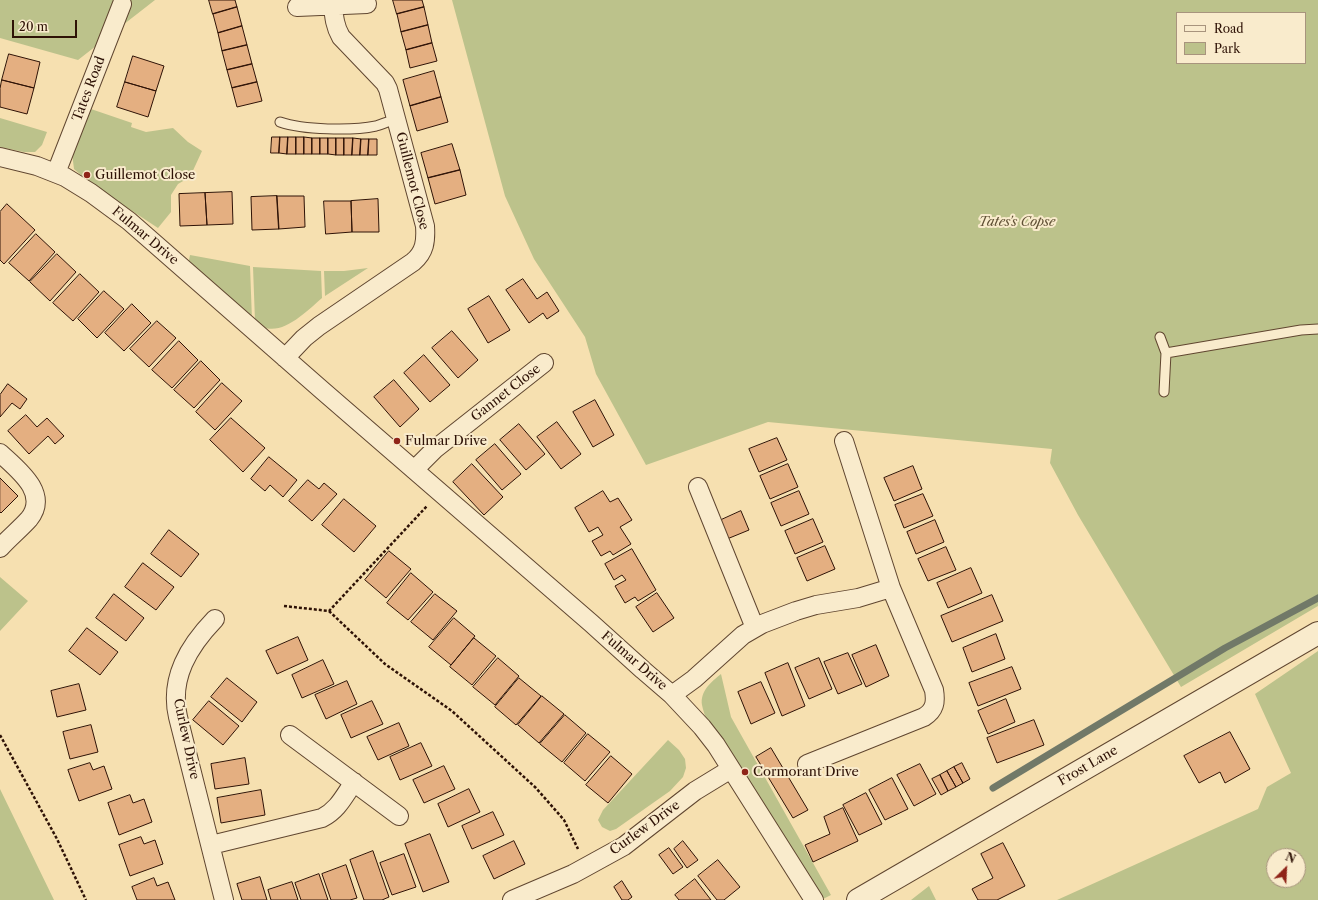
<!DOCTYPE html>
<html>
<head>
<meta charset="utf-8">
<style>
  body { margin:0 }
  #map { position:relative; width:1318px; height:900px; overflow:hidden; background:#f6e0b0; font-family:"Libre Caslon Text",serif }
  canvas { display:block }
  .legend { position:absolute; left:1176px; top:12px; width:130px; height:52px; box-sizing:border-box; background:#f9ebcc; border:1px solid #a8947d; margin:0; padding:5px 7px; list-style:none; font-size:12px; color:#2e1206 }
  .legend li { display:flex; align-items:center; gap:8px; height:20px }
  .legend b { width:20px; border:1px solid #a8947d }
  .north { position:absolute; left:1266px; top:848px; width:40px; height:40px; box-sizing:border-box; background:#f9ebcc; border:1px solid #a8947d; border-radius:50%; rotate:24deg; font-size:11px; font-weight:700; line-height:16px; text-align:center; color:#2e1206 }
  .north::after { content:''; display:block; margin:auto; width:14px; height:18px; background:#8f2418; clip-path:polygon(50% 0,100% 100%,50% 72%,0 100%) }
  .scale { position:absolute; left:12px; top:20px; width:65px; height:18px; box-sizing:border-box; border:2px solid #2e1206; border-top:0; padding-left:5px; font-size:12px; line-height:14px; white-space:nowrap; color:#2e1206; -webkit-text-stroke:3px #f9ebcc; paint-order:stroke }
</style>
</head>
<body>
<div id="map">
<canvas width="1318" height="900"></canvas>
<ul class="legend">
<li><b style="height:5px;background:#f9ebcc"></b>Road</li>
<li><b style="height:11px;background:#bcc28b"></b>Park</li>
</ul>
<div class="north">N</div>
<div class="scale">20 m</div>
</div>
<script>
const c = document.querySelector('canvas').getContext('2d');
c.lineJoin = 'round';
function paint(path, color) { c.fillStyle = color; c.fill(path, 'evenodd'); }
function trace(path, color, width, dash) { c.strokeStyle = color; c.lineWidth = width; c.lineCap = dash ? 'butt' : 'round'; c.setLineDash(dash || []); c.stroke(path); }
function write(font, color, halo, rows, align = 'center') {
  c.font = font + ' "Libre Caslon Text",serif'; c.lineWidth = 4; c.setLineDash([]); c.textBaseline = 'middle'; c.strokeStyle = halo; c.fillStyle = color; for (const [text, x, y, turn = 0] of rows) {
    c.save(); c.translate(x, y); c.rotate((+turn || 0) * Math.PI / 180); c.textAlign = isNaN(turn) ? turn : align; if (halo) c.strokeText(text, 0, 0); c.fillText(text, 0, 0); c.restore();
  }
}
paint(new Path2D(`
  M0 0H155L78 60 0 38Z
  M452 0H1318V606L1181 687 1078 515 1050 463 1052 449 768 422 646 465 596 374 585 337 534 259 505 196ZM1177 13H1305V63H1177Z
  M88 108 132 123 131 127 146 132 173 128 188 142 202 151 190 177 178 184 171 195V212L158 228 91 184 74 169 72 153Z
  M0 118 47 132 42 145 35 152H24L0 147Z
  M190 255 250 266 252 320 188 265Z
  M253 267 321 271 322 298C308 310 283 336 263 327 260 325 257 323 255 321Z
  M368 268 325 296 324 271H344Z
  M0 577 28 601 0 631Z
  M1318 651V900H1057L1258 809 1267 787 1291 773 1255 694ZM1274 856H1298V880H1274Z
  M721 674 731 717 831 895 821 900 707 721C705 716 703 710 702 705 700 691 711 682 721 674Z
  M668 740 679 750 685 759 686 768 683 777 670 791 616 829 610 831 602 827 598 820 603 810Z
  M0 789 54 900H0Z
  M929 886 936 900H911Z`), '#bcc28b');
trace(new Path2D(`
  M993 788 1225 648 1318 598`), '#717968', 7);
const building = new Path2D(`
  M209 0H235L237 7 213 14Z
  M393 0H422L424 7 397 14Z
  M237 7 242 26 218 33 213 14Z
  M424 7 428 25 401 32 397 14Z
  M428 25 432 43 406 50 401 32Z
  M242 26 247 45 222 51 218 33Z
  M432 43 437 61 410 68 406 50Z
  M247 45 252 64 227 70 222 51Z
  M9 54 40 62 34 88 2 80Z
  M133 56 164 66 156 91 125 82Z
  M252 64 257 82 232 88 227 70Z
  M434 71 441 97 410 106 403 80Z
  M2 80 34 88 27 114 0 107V89Z
  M125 82 156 91 148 117 117 107Z
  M257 82 262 101 237 107 232 88Z
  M441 97 448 122 417 131 410 106Z
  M272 137H280L279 153H271Z
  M280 137H288L287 154 279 153Z
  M288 137H296V154H287Z
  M296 137H304V154H296Z
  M304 137 312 138V154H304Z
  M312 138H320V154H312Z
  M320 138H328V154H320Z
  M328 138H336V155L328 154Z
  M336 138H344V155H336Z
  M344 138H353L352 155H344Z
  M353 138 361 139 360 155H352Z
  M361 139H369L368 155H360Z
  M369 139H377V155H368Z
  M452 144 460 170 428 178 421 153Z
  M460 170 466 195 435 204 428 178Z
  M232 192 233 224 207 225 205 193Z
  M205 193 207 225 180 226 179 194Z
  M277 196H304L305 227 279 229Z
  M277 196 279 229 252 230 251 197Z
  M378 199 379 232H352L351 201Z
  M324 201H351L352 232 326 234Z
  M7 204 35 230 4 264 0 260V212Z
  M36 234 55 252 29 281 9 263Z
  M57 254 76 272 50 301 30 282Z
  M80 274 99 292 73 321 53 303Z
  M523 279 537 299 547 292 559 311 547 319 543 313 529 323 506 290Z
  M104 291 124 309 97 338 78 319Z
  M489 296 510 330 488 343 468 309Z
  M132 304 151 323 124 351 105 333Z
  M157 321 176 338 149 367 130 349Z
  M452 331 478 360 458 378 432 348Z
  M179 341 198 360 172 388 152 370Z
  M424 355 450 385 430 402 404 373Z
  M201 361 220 380 194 408 174 390Z
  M394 380 419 409 400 427 374 397Z
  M222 383 242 401 215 430 196 412Z
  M8 384 27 399 20 409 12 403 0 417V395Z
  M595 400 614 435 593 447 573 412Z
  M26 415 37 427 47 418 64 436 55 444 48 436 29 454 8 431Z
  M231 418 265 448 243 472 210 440Z
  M557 422 581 454 561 469 537 437Z
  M519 424 545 454 526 470 500 440Z
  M777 438 787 460 759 472 749 449Z
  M495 444 521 474 502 490 476 460Z
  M269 457 297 480 283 497 270 485 265 491 251 479Z
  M472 464 503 497 484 515 453 482Z
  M788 464 798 487 770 499 760 476Z
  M913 466 922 489 894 501 884 478Z
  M0 478 18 496 1 513 0 512Z
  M308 480 319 489 324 483 337 494 312 521 289 501Z
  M603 491 610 502 618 498 632 520 620 527 631 544 613 555 610 551 601 556 592 541 603 535 598 527 589 532 575 508Z
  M799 491 809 514 781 526 771 503Z
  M923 494 933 516 904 528 895 505Z
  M344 499 376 526 354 552 322 525Z
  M741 511 749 530 727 539 719 521Z
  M813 519 823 542 795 554 785 531Z
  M935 520 944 542 916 554 907 532Z
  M169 530 199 554 181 577 151 554Z
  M825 546 835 569 807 581 797 558Z
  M946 547 956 570 928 581 918 559Z
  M632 549 656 590 638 601 635 597 625 603 615 586 626 580 622 575 614 580 605 564Z
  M389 551 411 569 386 598 365 580Z
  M143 563 174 587 156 610 125 587Z
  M971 568 982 593 948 608 937 583Z
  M411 573 433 592 408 620 387 603Z
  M657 593 674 618 653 632 636 607Z
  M114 594 144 618 126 641 96 618Z
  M435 594 457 611 433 640 411 622Z
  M992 595 1003 621 952 642 941 616Z
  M454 618 475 636 451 665 429 647Z
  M87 628 118 652 100 675 69 651Z
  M996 634 1005 659 972 672 963 648Z
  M298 637 308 660 277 674 266 651Z
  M474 638 496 656 472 685 450 667Z
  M876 645 889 676 866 687 852 655Z
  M848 653 862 684 838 694 824 662Z
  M498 658 519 676 495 705 473 687Z
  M819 658 832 689 809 699 795 668Z
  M323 660 334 684 302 698 292 675Z
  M788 663 805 706 782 716 765 673Z
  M1012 667 1021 689 978 706 969 683Z
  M227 678 257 702 242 722 211 697Z
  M519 678 541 696 516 725 495 707Z
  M347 681 357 704 326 719 315 695Z
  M761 682 775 713 751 724 738 692Z
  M79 684 86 710 57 717 51 691Z
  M542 696 564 714 539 743 518 725Z
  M1006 699 1015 722 988 734 978 711Z
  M209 701 239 726 223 745 193 720Z
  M372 701 383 724 351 738 341 715Z
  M565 715 586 733 562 762 540 744Z
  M1034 720 1044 745 997 763 987 738Z
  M399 723 409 746 378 760 367 737Z
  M91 725 98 752 70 759 63 732Z
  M1230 732 1250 769 1225 783 1220 772 1199 783 1184 756Z
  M588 734 610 752 585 781 564 763Z
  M421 743 432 766 400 780 390 757Z
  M771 748 808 810 793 818 756 757Z
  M611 756 632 774 608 803 586 785Z
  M245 758 249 784 215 789 211 764Z
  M90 763 93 770 104 766 112 789 79 801 68 770Z
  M962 763 970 779 963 783 954 767Z
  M920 764 936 794 914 806 897 775Z
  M444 766 455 789 424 803 413 780Z
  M954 767 963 783 956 787 947 771Z
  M947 771 956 787 948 791 940 775Z
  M940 775 948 791 941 795 932 779Z
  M892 778 908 809 885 820 869 790Z
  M469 789 480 812 448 827 438 804Z
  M261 790 265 815 221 823 217 798Z
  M866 793 882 824 859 835 843 805Z
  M130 795 133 803 144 799 152 822 119 835 108 803Z
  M843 808 858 841 813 862 805 845 830 834 824 817Z
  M493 812 504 835 472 849 462 826Z
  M430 834 449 882 423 892 405 844Z
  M141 837 144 844 155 840 163 864 130 876 119 845Z
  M514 841 525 864 494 879 483 856Z
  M683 841 698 860 687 868 674 849Z
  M1003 843 1025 886 997 900H978L972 889 993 878 981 854Z
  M669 848 683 867 673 874 659 855Z
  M373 851 389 897 382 900H364L350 860Z
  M404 854 416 887 392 895 380 863Z
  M718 860 740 887 724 900H717L698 876Z
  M346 865 357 898 350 900H331L322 874Z
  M319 874 328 900H301L295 883Z
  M260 877 267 900H242L237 884Z
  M154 878 157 886 168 882 175 900H137L132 887Z
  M695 879 711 900H679L675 895Z
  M622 881 632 897 628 900H622L614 887Z
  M292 882 298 900H271L268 890Z`);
paint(building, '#e4af81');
trace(building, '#2e1206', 1);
const service = new Path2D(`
  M280 122C303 130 352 131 376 126 383 124 389 121 396 119
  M1160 337 1166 353 1164 392
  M1166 353 1301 330 1318 329`);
const minor = new Path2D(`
  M297 7 367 4
  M0 157 37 166 65 177 91 193 129 221 323 391 591 623 643 670 672 695 702 727 716 745 814 900
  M56 173 122 4
  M285 358 304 338 319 326 413 262C425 252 426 241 425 226L388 89 385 83 341 37C335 27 334 17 333 5
  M0 453C17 469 50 493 29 519 20 529 9 538 0 548
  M414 470 435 449 544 363
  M698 487 755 628
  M215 619C189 646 169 678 178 717L224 900
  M672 695 694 679 743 635 762 624 796 611 816 605 858 598 891 588
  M290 735 399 816
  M807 764 924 717C935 710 936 702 934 690L891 588 844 441
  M211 845 322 818C338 810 344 796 354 782
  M512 900 573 874 624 846 695 791 731 769`);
const tertiary = new Path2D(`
  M858 900 1318 633`);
trace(service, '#604630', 11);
trace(minor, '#604630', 20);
trace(tertiary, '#604630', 24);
trace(new Path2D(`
  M284 606 329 611 427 506
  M329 611 385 664 452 711 536 788 564 820 578 849
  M0 735 57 839 86 900`), '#2e1206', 2.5, [3, 2]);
trace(service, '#f9ebcc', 9);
trace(minor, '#f9ebcc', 18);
trace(tertiary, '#f9ebcc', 22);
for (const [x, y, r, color] of [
  [87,175,4,"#8f2418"],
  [397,441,4,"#8f2418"],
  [745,772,4,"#8f2418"]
]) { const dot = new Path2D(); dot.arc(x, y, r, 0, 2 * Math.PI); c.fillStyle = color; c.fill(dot); trace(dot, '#f9ebcc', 1.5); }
write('13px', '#2e1206', '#f9ebcc', [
  ["Tates Road",89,89,-69],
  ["Guillemot Close",412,181,76],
  ["Fulmar Drive",145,236,40],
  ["Gannet Close",506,393,-38],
  ["Fulmar Drive",634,661,41],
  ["Curlew Drive",186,739,78],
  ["Frost Lane",1088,766,-30],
  ["Curlew Drive",645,828,-36]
]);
write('13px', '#2e1206', '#f9ebcc', [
  ["Guillemot Close",95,175],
  ["Fulmar Drive",405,441],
  ["Cormorant Drive",753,772]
], 'left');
write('italic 13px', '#605035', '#f9ebcc', [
  ["Tates's Copse",1017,222]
]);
</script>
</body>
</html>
